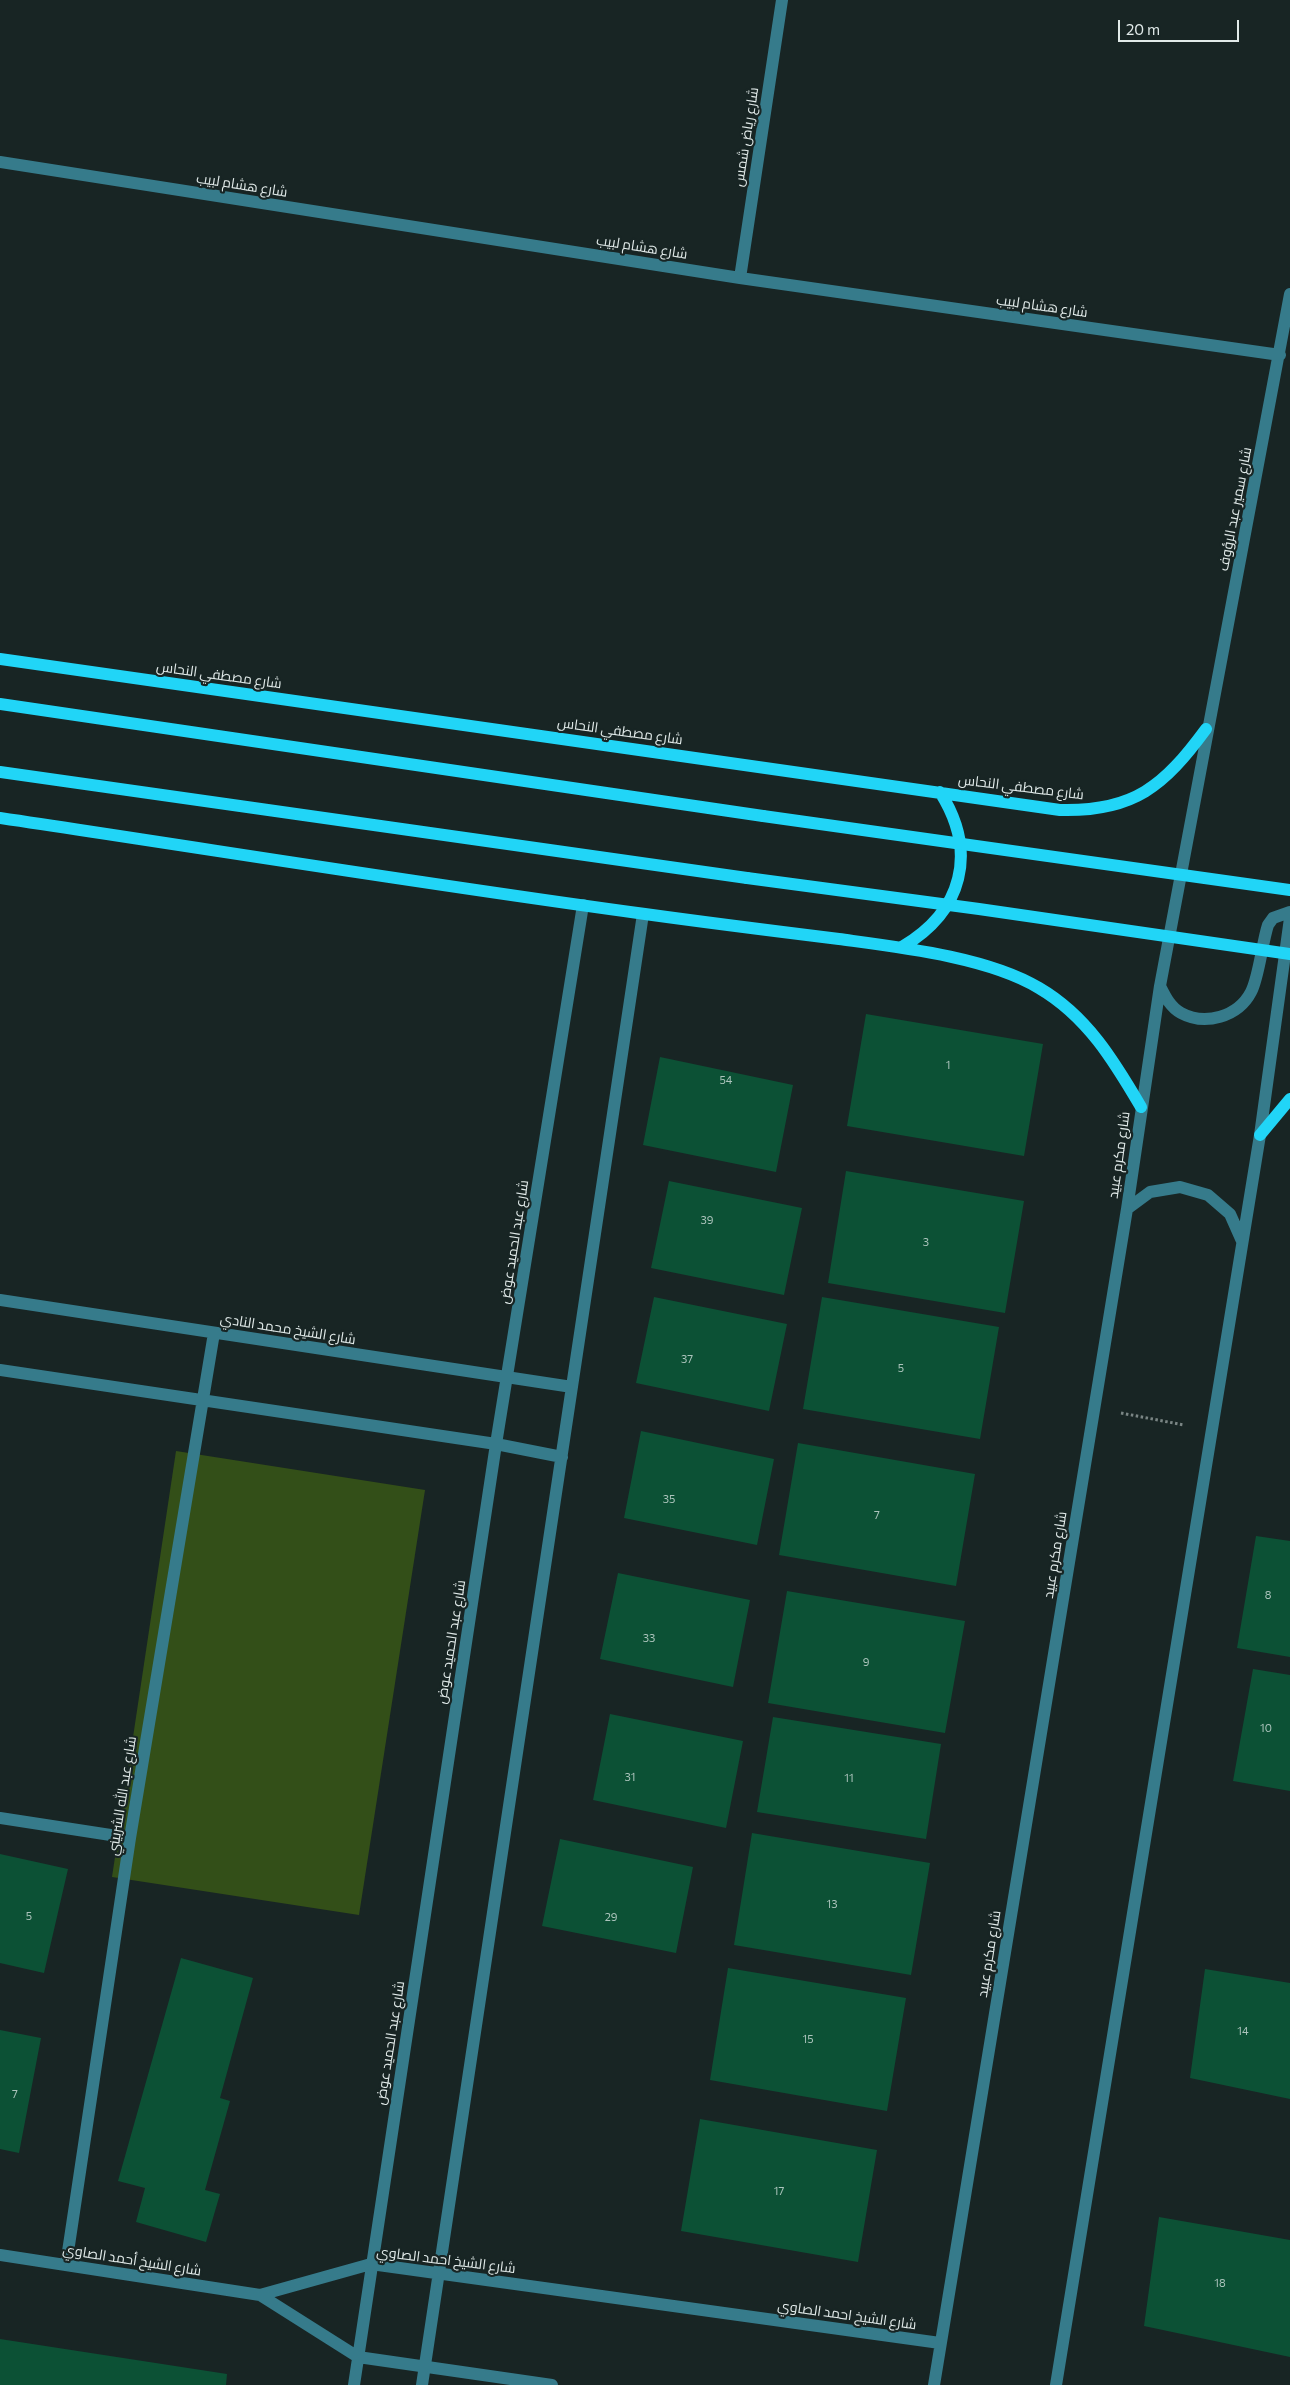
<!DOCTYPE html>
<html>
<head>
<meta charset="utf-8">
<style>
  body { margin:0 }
  #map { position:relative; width:1290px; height:2385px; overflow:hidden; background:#182524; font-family:Commissioner,sans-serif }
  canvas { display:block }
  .scale { position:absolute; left:1118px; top:20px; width:121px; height:22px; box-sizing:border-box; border:2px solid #e1eae9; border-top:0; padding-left:6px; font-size:15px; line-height:18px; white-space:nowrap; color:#e1eae9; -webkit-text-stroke:4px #182524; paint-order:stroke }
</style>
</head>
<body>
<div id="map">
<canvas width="1290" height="2385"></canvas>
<div class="scale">20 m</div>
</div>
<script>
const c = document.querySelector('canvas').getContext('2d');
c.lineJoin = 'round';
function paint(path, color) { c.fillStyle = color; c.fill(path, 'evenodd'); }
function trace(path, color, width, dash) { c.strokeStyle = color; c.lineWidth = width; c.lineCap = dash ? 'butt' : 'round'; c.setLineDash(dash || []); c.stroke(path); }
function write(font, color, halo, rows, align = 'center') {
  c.font = font + ' Commissioner,Cairo,sans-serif'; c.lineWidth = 4.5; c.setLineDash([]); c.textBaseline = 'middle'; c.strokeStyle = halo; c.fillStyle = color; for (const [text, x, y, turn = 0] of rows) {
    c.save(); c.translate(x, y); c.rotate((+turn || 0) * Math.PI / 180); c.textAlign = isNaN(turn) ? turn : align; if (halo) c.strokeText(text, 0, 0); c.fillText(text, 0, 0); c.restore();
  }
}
paint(new Path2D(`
  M176 1451 425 1490 359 1915 112 1877Z`), '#334f18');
paint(new Path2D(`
  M866 1014 1043 1044 1024 1156 847 1126Z
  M660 1057 793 1085 776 1172 643 1145Z
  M846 1171 1024 1201 1005 1313 828 1283Z
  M669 1181 802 1208 784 1295 651 1268Z
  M654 1297 787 1324 769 1411 636 1383Z
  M822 1297 999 1327 980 1439 803 1409Z
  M641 1431 774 1459 757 1545 624 1518Z
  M798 1443 975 1474 956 1586 779 1555Z
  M1256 1536 1290 1541V1657L1237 1648Z
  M618 1573 750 1600 733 1687 600 1659Z
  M787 1591 965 1621 945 1733 768 1703Z
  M1253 1669 1290 1675V1791L1233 1781Z
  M610 1714 743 1741 726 1828 593 1800Z
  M773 1717 941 1744 926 1839 757 1812Z
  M752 1833 930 1863 911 1975 734 1945Z
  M560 1839 693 1867 676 1953 542 1926Z
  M0 1854 68 1869 44 1973 0 1963Z
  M181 1958 253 1978 220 2098 230 2101 205 2190 220 2194 206 2242 136 2222 145 2188 118 2181Z
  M728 1968 906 1998 887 2111 710 2080Z
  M1205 1969 1290 1983V2099L1190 2078Z
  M0 2030 41 2038 19 2153 0 2149Z
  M700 2119 877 2150 858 2262 681 2231Z
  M1159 2217 1290 2240V2357L1144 2326Z
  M0 2339 227 2374 226 2385H0Z`), '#0c5135');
trace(new Path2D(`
  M1121 1413 1184 1425`), '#7a8584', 3, [2.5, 2.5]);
trace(new Path2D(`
  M0 162 740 278 1280 355
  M740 278 782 0
  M1160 986C1165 996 1170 1007 1181 1013 1205 1026 1238 1017 1251 992 1259 977 1262 943 1268 925L1273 918 1290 912
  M1127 1209 1150 1192 1180 1187 1208 1195 1230 1214 1242 1241
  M0 1300 572 1387
  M0 1370 496 1444 562 1457
  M0 1818 130 1838
  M0 2255 260 2295 358 2357 552 2385
  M66 2265 130 1838 214 1333
  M260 2295 371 2264 940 2343
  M354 2385 496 1444 583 905
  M422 2385 643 914
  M934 2385 1127 1209 1160 986 1290 294
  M1056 2385 1260 1135 1290 918`), '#367b8b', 12);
trace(new Path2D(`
  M0 659 1060 810C1134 812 1164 786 1206 729
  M0 704 763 816
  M0 772 747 878
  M0 818C215 850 430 885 645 914 710 923 774 931 839 939 898 947 988 957 1039 988 1087 1016 1114 1061 1141 1107
  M902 947C963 911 978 852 940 792
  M1260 1135 1290 1099`), '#21d5f7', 12);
trace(new Path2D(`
  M763 816 1290 890
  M747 878 979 909 1290 954`), '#21d5f7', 12);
write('11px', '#acc4bc', null, [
  ["1",948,1065],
  ["54",726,1080],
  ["39",707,1220],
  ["3",926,1242],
  ["37",687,1359],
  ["5",901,1368],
  ["35",669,1499],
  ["7",877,1515],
  ["8",1268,1595],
  ["33",649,1638],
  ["9",866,1662],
  ["10",1266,1728],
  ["31",630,1777],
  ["11",849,1778],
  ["13",832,1904],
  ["5",29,1916],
  ["29",611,1917],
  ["14",1243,2031],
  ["15",808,2039],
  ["7",15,2094],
  ["17",779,2191],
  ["18",1220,2283]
]);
write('14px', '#e1eae9', '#182524', [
  ["شارع رياض شمس",746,137,-81],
  ["شارع هشام لبيب",242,185,9],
  ["شارع هشام لبيب",642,247,9],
  ["شارع هشام لبيب",1042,306,8],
  ["شارع سمير عبد الرؤوف",1235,509,-79],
  ["شارع مصطفي النحاس",219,675,8],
  ["شارع مصطفي النحاس",620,731,8],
  ["شارع مصطفي النحاس",1021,787,7],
  ["شارع مكرم عبيد",1119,1155,-82],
  ["شارع عبد الحميد عوض",514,1242,-81],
  ["شارع الشيخ محمد النادي",288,1329,9],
  ["شارع مكرم عبيد",1055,1555,-81],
  ["شارع عبد الحميد عوض",451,1642,-81],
  ["شارع عبد الله الشربيني",122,1796,-81],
  ["شارع مكرم عبيد",989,1954,-81],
  ["شارع عبد الحميد عوض",390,2043,-81],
  ["شارع الشيخ أحمد الصاوي",132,2260,9],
  ["شارع الشيخ احمد الصاوي",446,2260,7],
  ["شارع الشيخ احمد الصاوي",847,2315,8]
]);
</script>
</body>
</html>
